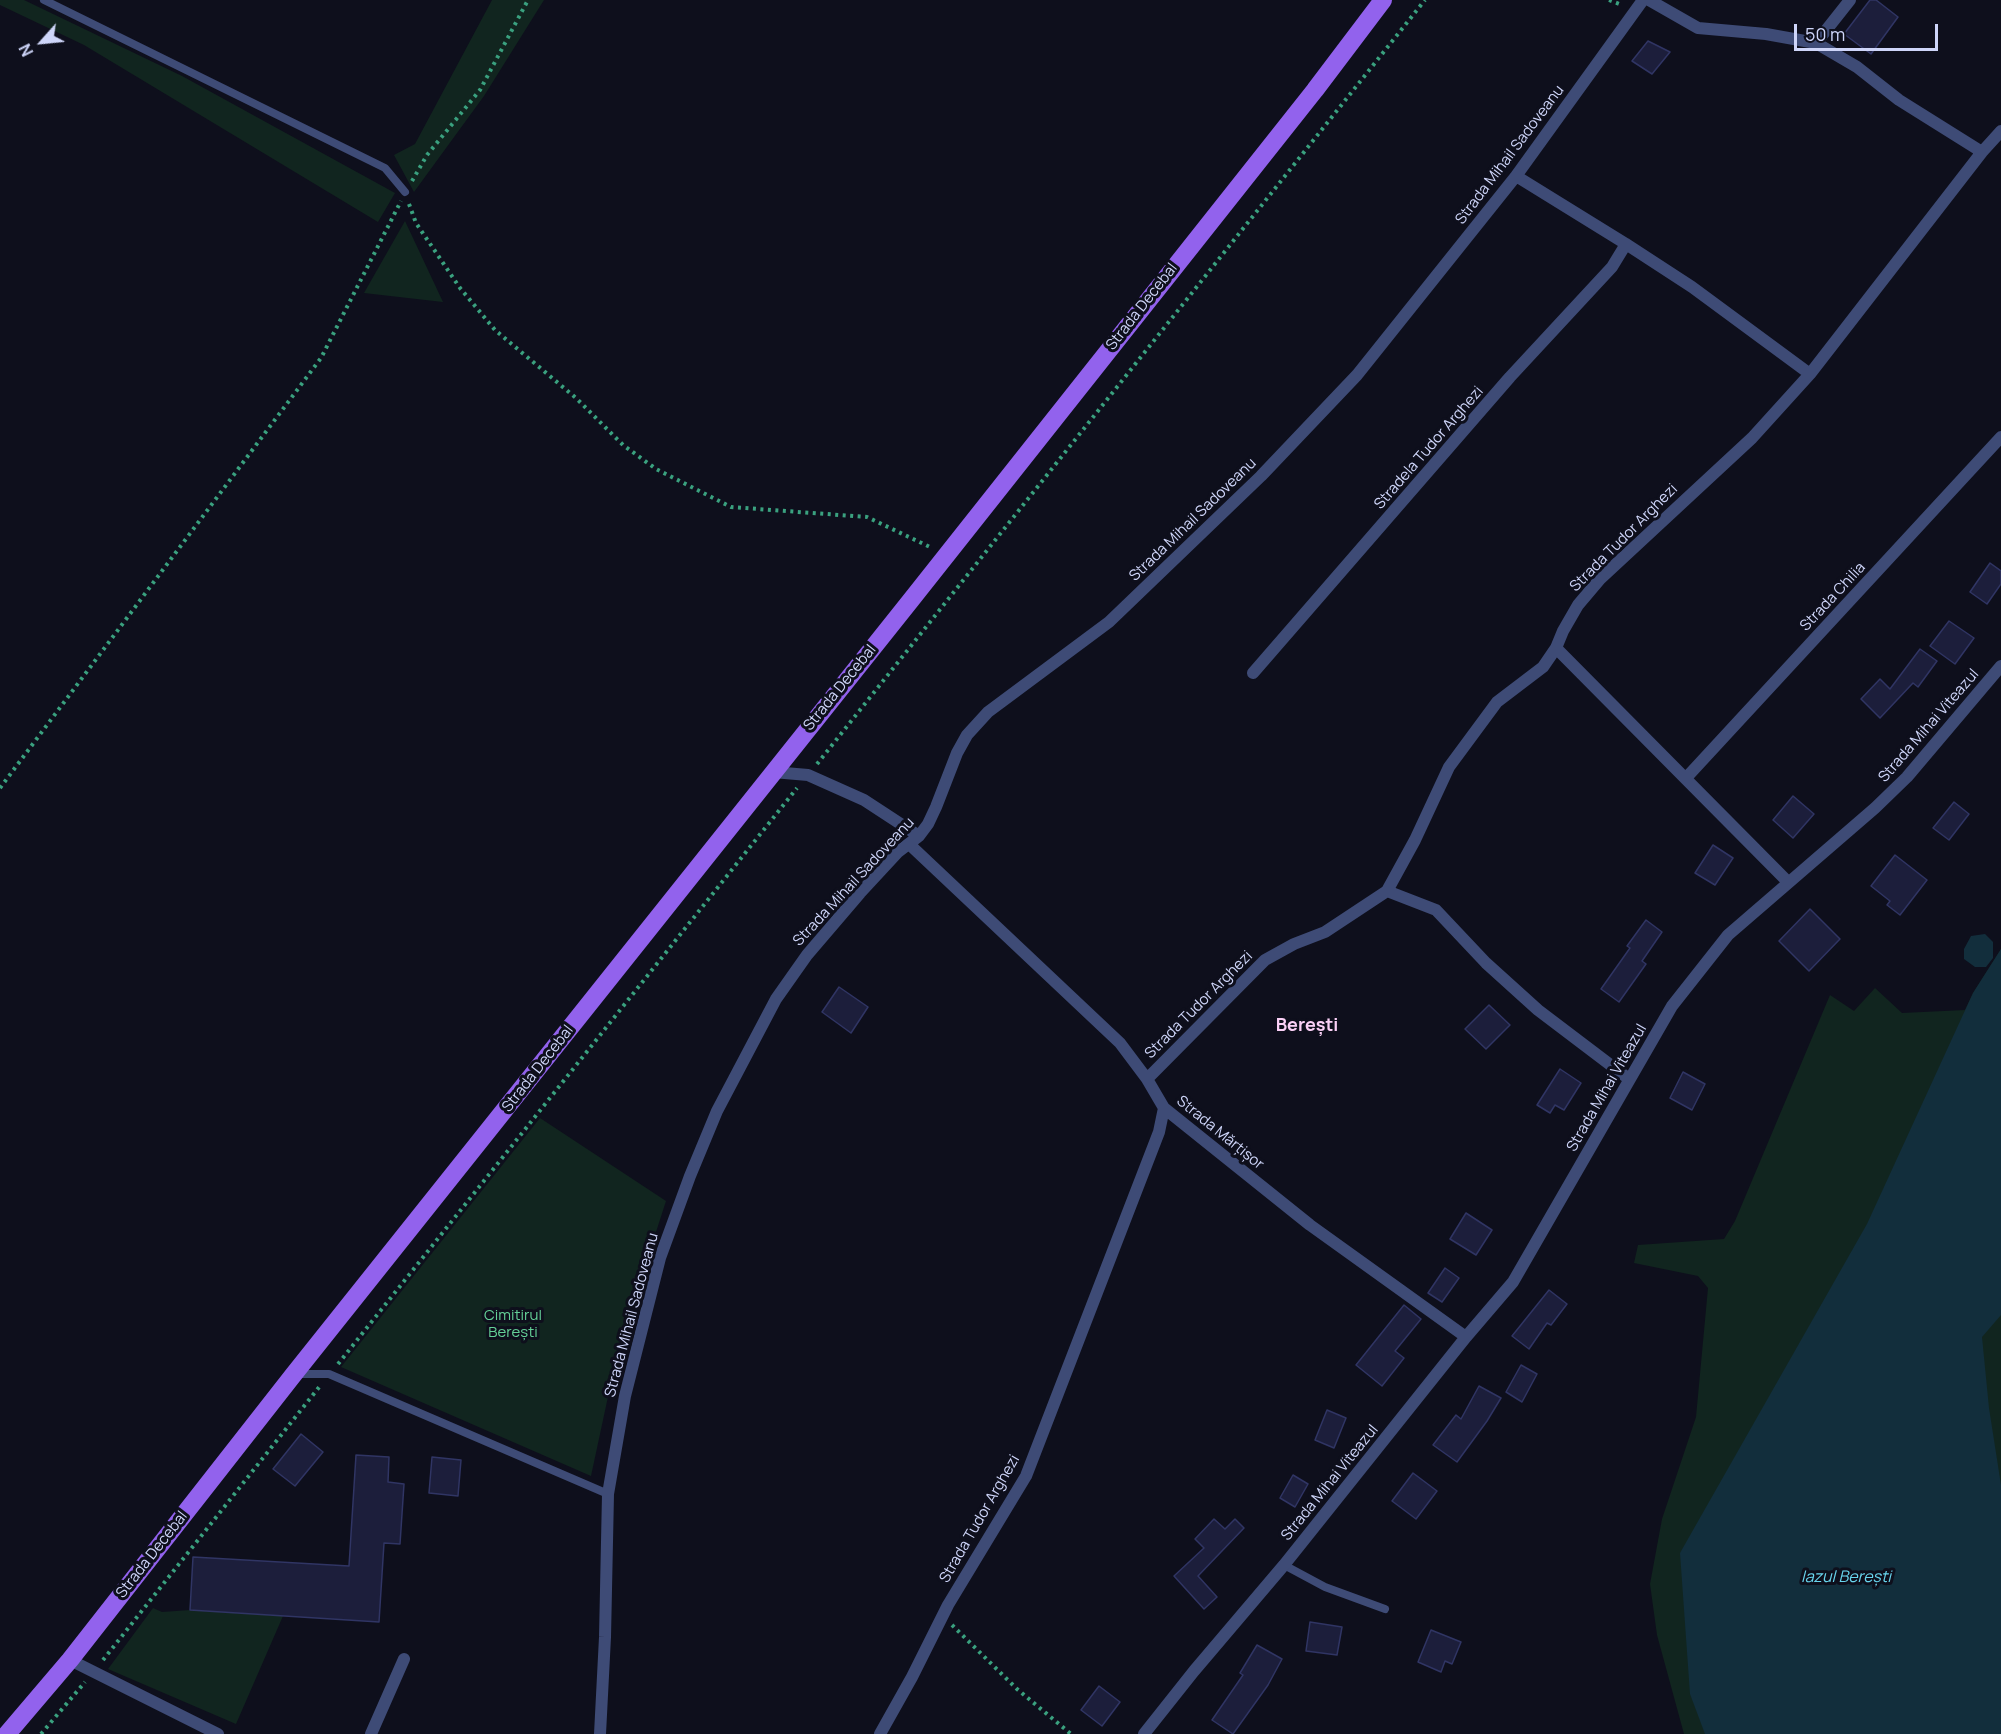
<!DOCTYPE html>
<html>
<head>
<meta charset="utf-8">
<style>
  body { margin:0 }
  #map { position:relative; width:2001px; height:1734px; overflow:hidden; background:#0e0f1c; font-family:Manrope,sans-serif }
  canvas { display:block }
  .north { position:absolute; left:12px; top:12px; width:60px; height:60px; -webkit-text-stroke:4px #0e0f1c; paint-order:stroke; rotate:243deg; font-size:16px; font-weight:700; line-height:24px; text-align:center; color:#ced5f9 }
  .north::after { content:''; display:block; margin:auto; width:21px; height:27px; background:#ced5f9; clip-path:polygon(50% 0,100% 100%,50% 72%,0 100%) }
  .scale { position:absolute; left:1794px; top:24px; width:144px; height:27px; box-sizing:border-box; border:3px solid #ced5f9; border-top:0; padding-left:8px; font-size:18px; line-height:21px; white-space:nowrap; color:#ced5f9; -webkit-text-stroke:4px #0e0f1c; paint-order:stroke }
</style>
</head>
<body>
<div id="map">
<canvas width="2001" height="1734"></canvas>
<div class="north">N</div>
<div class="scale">50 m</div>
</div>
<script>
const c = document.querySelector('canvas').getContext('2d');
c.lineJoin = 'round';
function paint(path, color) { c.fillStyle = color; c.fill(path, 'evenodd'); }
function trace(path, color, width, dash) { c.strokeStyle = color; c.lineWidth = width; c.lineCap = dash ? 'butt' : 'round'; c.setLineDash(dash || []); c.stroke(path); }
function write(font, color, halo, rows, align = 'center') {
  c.font = font + ' Manrope,sans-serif'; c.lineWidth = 6; c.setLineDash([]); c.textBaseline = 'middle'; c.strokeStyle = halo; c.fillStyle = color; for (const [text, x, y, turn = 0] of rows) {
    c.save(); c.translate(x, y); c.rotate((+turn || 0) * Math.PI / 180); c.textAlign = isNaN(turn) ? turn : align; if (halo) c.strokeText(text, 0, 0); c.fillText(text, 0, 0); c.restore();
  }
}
paint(new Path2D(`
  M0 0H24L182 76 395 193 378 222 84 45 0 5Z
  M492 0H544L484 96 414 192 394 155 415 144Z
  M405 221 443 302 364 293Z
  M2001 949V1734H1684L1657 1635 1650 1584 1662 1519 1696 1417 1708 1288 1698 1276 1634 1263 1638 1245 1724 1239 1735 1221 1830 995 1854 1011 1875 988 1902 1013 1965 1010 1973 993Z
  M540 1118 666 1201 618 1350 591 1476 341 1367Z
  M153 1608 162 1612 190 1610 283 1616 236 1724 108 1669Z`), '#11251f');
paint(new Path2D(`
  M1985 934 1993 942V958L1986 967H1975L1964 959V949L1971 936Z
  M2001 949V1315L1982 1337 1989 1408 2001 1485V1734H1705L1690 1694 1680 1553 1867 1224 1973 993Z`), '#122e3c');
const building = new Path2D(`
  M1870 0H1876L1898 17 1871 54 1844 34Z
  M1648 41 1670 52 1652 74 1632 61Z
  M1990 563 2001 571V584L1987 604 1970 592Z
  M1949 621 1974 638 1955 664 1930 646Z
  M1920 649 1937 661 1918 687 1913 683 1880 718 1861 699 1880 679 1890 689Z
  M1793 796 1814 814 1793 838 1773 820Z
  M1954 802 1969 814 1949 840 1933 828Z
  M1713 845 1733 858 1715 885 1695 873Z
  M1895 855 1927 880 1900 915 1887 905 1890 901 1871 886Z
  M1810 909 1840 939 1809 971 1779 941Z
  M1646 920 1662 932 1642 961 1646 964 1619 1002 1601 989 1630 948 1627 946Z
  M839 987 868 1007 851 1033 822 1012Z
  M1489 1005 1510 1025 1486 1049 1465 1029Z
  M1560 1069 1581 1083 1564 1110 1555 1105 1550 1113 1537 1105Z
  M1683 1072 1705 1084 1692 1110 1670 1098Z
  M1466 1213 1492 1230 1476 1255 1450 1239Z
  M1445 1268 1459 1278 1442 1302 1428 1293Z
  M1549 1290 1567 1304 1551 1325 1547 1323 1529 1349 1512 1336Z
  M1404 1305 1421 1319 1395 1351 1404 1358 1382 1386 1356 1365Z
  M1521 1365 1537 1374 1522 1402 1506 1392Z
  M1479 1386 1501 1398 1487 1421 1457 1462 1433 1445 1456 1415 1461 1419Z
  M1327 1410 1346 1418 1334 1448 1315 1440Z
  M301 1434 323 1452 295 1486 273 1469Z
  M356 1455 389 1457 388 1482 404 1484 400 1544 384 1543 379 1622 190 1610 193 1557 349 1566Z
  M432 1457 461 1460 458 1496 429 1493Z
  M1413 1473 1437 1491 1416 1519 1392 1501Z
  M1293 1475 1308 1484 1295 1507 1280 1498Z
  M1214 1519 1225 1529 1235 1519 1244 1528 1198 1576 1217 1597 1204 1609 1174 1576 1204 1548 1195 1539Z
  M1310 1622 1342 1627 1337 1655 1306 1651Z
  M1431 1630 1461 1642 1452 1664 1445 1661 1441 1672 1418 1662Z
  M1257 1645 1282 1659 1268 1685 1233 1734 1212 1720 1243 1675 1240 1673Z
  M1099 1686 1120 1702 1102 1726 1081 1710Z`);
paint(building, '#1c1e3b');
trace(building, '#303564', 1.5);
trace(new Path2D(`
  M1609 0 1622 5
  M412 181 427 155 480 90 528 0
  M409 204 416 223 460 288 495 330 576 398 623 445 656 469 731 507 867 517 932 548
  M817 764 1425 0
  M0 788 321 358 401 201
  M338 1364 797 788
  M952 1625 1017 1689 1071 1734
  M103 1660 320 1386
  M41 1734 85 1682`), '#3aa17f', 4, [3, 4.5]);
trace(new Path2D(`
  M44 0 385 168 405 192
  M298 1374H329L608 1494
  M1284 1565 1325 1587 1385 1609`), '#3e4b76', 8);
trace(new Path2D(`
  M1649 0 1698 28 1766 34 1816 43 1857 67 1899 100 1982 152
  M1816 43 1850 0
  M1516 176 1626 244 1692 287 1810 374
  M1556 648 1788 882
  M1253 673 1510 377 1612 267 1626 244
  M773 772 808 775 864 800 919 836
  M1686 778 2001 437
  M909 844 1120 1043 1147 1079 1164 1108 1310 1225 1466 1337
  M1387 891 1436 910 1486 963 1538 1010 1629 1079
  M1147 1079 1265 960 1294 944 1325 932 1387 891 1415 840 1449 767 1497 702 1543 667 1556 648 1563 631 1578 605 1600 579 1752 438 1810 374 1982 152 2001 131
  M70 1660 218 1734
  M371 1734 404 1659
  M600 1734 605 1637 608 1494 625 1396 660 1258 690 1176 717 1111 776 999 807 955 860 893 898 852 919 836 928 824 936 807 957 753 967 735 988 712 1109 622 1261 476 1357 375 1516 176 1643 0
  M880 1734 912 1677 948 1605 1026 1476 1159 1132 1164 1108
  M1144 1734 1194 1671 1284 1565 1466 1337 1513 1282 1672 1006 1728 935 1875 808 1907 777 2001 666`), '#3e4b76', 12);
trace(new Path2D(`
  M7 1734 70 1660 294 1374 911 600 1315 90 1383 0`), '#9262ed', 18);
write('15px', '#ced5f9', '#0e0f1c', [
  ["Strada Mihail Sadoveanu",1510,155,-53],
  ["Strada Decebal",1142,307,-52],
  ["Stradela Tudor Arghezi",1429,448,-49],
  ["Strada Mihail Sadoveanu",1193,520,-44],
  ["Strada Tudor Arghezi",1624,538,-45],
  ["Strada Chilia",1833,597,-47],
  ["Strada Decebal",840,688,-51],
  ["Strada Mihai Viteazul",1929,726,-49],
  ["Strada Mihail Sadoveanu",854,882,-47],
  ["Strada Tudor Arghezi",1199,1005,-45],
  ["Strada Decebal",538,1069,-52],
  ["Strada Mihai Viteazul",1607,1088,-60],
  ["Strada Mărțișor",1220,1133,39],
  ["Strada Mihail Sadoveanu",632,1315,-75],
  ["Strada Mihai Viteazul",1330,1483,-51],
  ["Strada Tudor Arghezi",980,1519,-60],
  ["Strada Decebal",152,1555,-52]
]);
write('15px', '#64d097', '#0e0f1c', [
  ["Cimitirul",513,1316],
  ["Berești",513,1333]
]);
write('italic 16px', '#68d5ee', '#0e0f1c', [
  ["Iazul Berești",1846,1578]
]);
write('bold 18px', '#fad0f6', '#0e0f1c', [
  ["Berești",1307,1026]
]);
</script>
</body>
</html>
